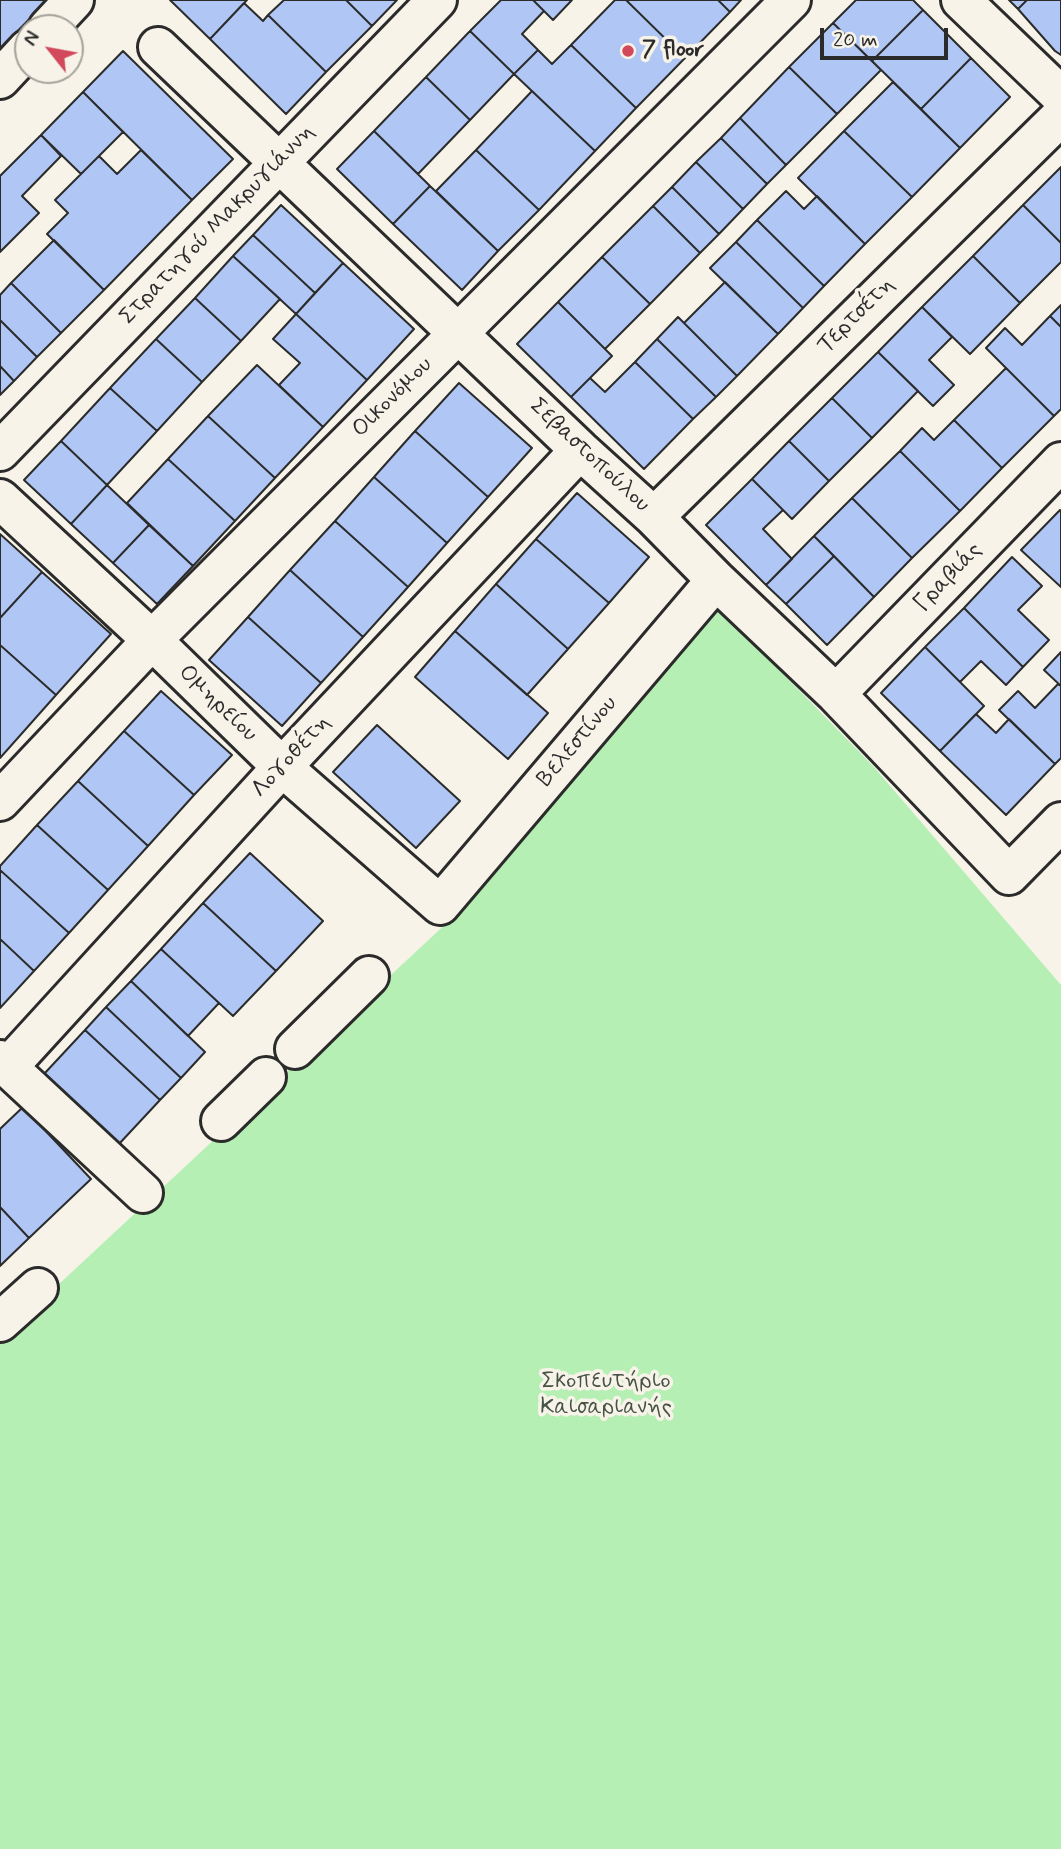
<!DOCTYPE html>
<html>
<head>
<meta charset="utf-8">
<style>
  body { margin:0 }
  #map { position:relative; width:1061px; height:1849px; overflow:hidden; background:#f7f3e8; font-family:Mynerve,sans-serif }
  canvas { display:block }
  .north { position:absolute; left:14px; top:14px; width:70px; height:70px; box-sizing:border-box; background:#f7f3e8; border:2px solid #a5a39c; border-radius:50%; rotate:301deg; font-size:19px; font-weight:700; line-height:28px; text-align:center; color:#2b2b2b }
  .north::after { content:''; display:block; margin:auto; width:24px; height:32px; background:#d1495b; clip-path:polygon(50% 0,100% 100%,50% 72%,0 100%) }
  .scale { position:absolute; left:820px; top:28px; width:128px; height:32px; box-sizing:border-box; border:4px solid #2b2b2b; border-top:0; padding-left:9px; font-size:21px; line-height:24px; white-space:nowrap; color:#2b2b2b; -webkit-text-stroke:5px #f7f3e8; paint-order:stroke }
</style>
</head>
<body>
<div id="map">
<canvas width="1061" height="1849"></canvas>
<div class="north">N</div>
<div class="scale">20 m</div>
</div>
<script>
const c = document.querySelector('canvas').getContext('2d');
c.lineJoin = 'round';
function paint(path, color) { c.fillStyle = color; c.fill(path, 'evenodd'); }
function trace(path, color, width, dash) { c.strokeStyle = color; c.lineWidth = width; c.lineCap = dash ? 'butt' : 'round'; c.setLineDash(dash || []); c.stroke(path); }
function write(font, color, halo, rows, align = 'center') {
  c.font = font + ' Mynerve,sans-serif'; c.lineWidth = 7; c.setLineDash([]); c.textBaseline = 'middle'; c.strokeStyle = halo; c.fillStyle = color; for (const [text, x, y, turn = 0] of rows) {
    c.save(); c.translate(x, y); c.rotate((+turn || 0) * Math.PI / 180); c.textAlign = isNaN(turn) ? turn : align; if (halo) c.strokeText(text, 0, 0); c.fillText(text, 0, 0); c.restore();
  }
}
paint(new Path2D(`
  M718 607 873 766 1061 985V1849H0V1339L451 919Z`), '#b5efb4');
const building = new Path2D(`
  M0 0H48L0 49Z
  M170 0H247L210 39Z
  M284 0H346L372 26 326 72 268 15Z
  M346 0H397L372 26Z
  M501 0H533L544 11 522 34 538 50 514 74 470 31Z
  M533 0H572L553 20Z
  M615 0H626L685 58 636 108 571 45Z
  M626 0H718L730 12 685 58Z
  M718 0H741L730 12Z
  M856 0H913L923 10 872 61 833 23Z
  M1009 0H1027L1018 9Z
  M1027 0H1061V55L1055 51 1018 9Z
  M244 3 263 21 268 15 326 72 286 114 210 39Z
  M923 10 971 58 921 109 872 61Z
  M833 23 881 70 837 114 789 67Z
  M470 31 514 74 470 120 426 77Z
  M571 45 636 108 595 151 514 74 538 50 552 64Z
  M123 51 233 159 192 200 83 92Z
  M971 58 1010 97 960 148 921 109Z
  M789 67 837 114 786 165 740 118Z
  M426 77 470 120 418 174 374 131Z
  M893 82 960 148 912 197 844 131Z
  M532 91 595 151 539 210 476 150Z
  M83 92 123 132 81 174 41 135Z
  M740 118 786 165 767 184 721 138Z
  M374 131 430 186 393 224 337 169Z
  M844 131 912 197 865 244 798 178Z
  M41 135 61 156 22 196 39 213 0 252V176Z
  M721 138 767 184 743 209 696 162Z
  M141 150 192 200 104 290 47 234 68 213 55 200 99 156 117 174Z
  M476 150 539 210 498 251 436 191Z
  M696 162 743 209 719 234 672 187Z
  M1061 167V243L1023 205Z
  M430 186 498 251 462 290 393 224Z
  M672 187 719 234 700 253 653 206Z
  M786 191 804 209 817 196 865 244 824 286 757 220Z
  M281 205 343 263 315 293 253 235Z
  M1023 205 1061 243V262L1020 303 973 256Z
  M653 206 700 253 650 304 602 257Z
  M757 220 824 286 803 308 736 242Z
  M253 235 315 293 296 314 233 256Z
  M54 240 104 290 61 333 11 283Z
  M736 242 803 308 778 334 710 268Z
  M233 256 280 299 241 341 195 298Z
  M973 256 1020 303 970 354 922 307Z
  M602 257 650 304 605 349 558 302Z
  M343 263 414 329 367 380 296 314Z
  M725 282 778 334 737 376 684 323Z
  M11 283 61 333 37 357 0 320V295Z
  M195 298 241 341 202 382 156 339Z
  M558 302 612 356 571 397 517 344Z
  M1061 305V327L1050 316Z
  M922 307 952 337 929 360 954 385 933 406 878 352Z
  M296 314 367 380 323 427 279 385 300 363 273 339Z
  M1050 316 1061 327V409L1054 416 986 348 1005 328 1022 345Z
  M678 317 737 376 716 397 657 339Z
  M0 320 37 357 14 381 0 366Z
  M156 339 202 382 157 431 110 388Z
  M657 339 716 397 693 419 635 362Z
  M878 352 918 391 872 438 832 398Z
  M635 362 693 419 644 469 571 397 590 378 605 392Z
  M257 365 323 427 275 478 208 416Z
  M0 366 14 381 0 395Z
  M1006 368 1054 416 1002 468 954 420Z
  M459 383 532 448 488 497 415 431Z
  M110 388 157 431 107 485 61 441Z
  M832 398 872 438 829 481 789 441Z
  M208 416 275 478 235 521 168 459Z
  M954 420 1002 468 960 511 900 451 922 428 934 440Z
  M415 431 488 497 447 543 374 477Z
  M61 441 107 485 71 524 24 480Z
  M789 441 829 481 792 519 752 479Z
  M900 451 960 511 912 558 852 498Z
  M168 459 235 521 193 566 127 503Z
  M374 477 447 543 408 587 335 521Z
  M752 479 783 510 763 529 792 559 766 585 706 525Z
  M107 485 149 525 113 563 71 524Z
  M577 493 649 557 609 603 536 539Z
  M852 498 912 558 874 597 814 536Z
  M1060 510 1061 511V587L1021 550Z
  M335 521 408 587 363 637 290 570Z
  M149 525 193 566 157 604 113 563Z
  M0 534 42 572 0 618Z
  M814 536 834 556 786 604 766 585Z
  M536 539 609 603 568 649 496 584Z
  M834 556 874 597 827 645 786 604Z
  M1012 557 1042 586 1018 610 1049 640 1023 667 964 608Z
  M290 570 363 637 321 683 248 617Z
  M42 572 111 634 56 695 0 645V618Z
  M496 584 568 649 527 695 455 631Z
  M964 608 1023 667 1006 685 981 661 960 682 925 647Z
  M248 617 321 683 282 726 209 660Z
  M455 631 548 713 508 759 415 677Z
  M0 645 56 695 0 758Z
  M925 647 984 706 940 751 881 693Z
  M1061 652V686L1044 670Z
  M1058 684 1061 686V758L1055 764 999 710 1018 691 1035 708Z
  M161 691 232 755 194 795 124 731Z
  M976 714 996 733 1009 719 1055 764 1006 815 940 751Z
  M377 725 460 801 416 848 333 772Z
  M124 731 194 795 148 846 78 781Z
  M78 781 148 846 108 890 37 825Z
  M37 825 108 890 69 933 0 870V866Z
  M250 853 323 921 276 971 203 903Z
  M0 870 69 933 34 971 0 939Z
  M203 903 276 971 233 1016 161 949Z
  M0 939 34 971 0 1008Z
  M161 949 219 1003 188 1036 131 981Z
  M131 981 205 1052 181 1078 106 1007Z
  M106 1007 181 1078 160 1100 85 1030Z
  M85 1030 160 1100 119 1144 44 1074Z
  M23 1107 91 1179 29 1238 0 1207V1129Z
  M0 1207 29 1238 0 1266Z`);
paint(building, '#b0c7f5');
trace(building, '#2b2b2b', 2);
const street = new Path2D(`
  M961 0 1061 96
  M48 28 74 0
  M158 47 580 450 654 517 716 580 836 694 1009 875 1061 822
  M0 79 28 49
  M0 451 437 0
  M0 499 152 640 282 767 440 905 716 580
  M654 517 1061 116
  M836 694 1061 462
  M0 801 152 640 791 0
  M295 1049 369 976
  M0 1060 143 1193
  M8 1067 282 767 580 450
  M221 1121 266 1077
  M0 1322 38 1288`);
trace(street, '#2b2b2b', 44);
trace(street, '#f7f3e8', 38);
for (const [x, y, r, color] of [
  [628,51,7,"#d1495b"]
]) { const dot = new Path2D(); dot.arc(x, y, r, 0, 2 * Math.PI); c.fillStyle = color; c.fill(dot); trace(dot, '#f7f3e8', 2.5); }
write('bold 23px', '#2b2b2b', '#f7f3e8', [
  ["7 floor",642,51]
], 'left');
write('23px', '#2b2b2b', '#f7f3e8', [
  ["Στρατηγού Μακρυγιάννη",218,225,-46],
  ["Τερτσέτη",857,316,-45],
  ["Οικονόμου",393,398,-45],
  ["Σεβαστοπούλου",589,456,43],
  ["Γραβιάς",949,578,-46],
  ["Ομηρείου",217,704,44],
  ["Βελεστίνου",578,742,-50],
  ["Λογοθέτη",292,757,-47]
]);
write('23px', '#475246', '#f7f3e8', [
  ["Σκοπευτήριο",606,1382],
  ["Καισαριανής",606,1408]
]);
</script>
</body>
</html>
